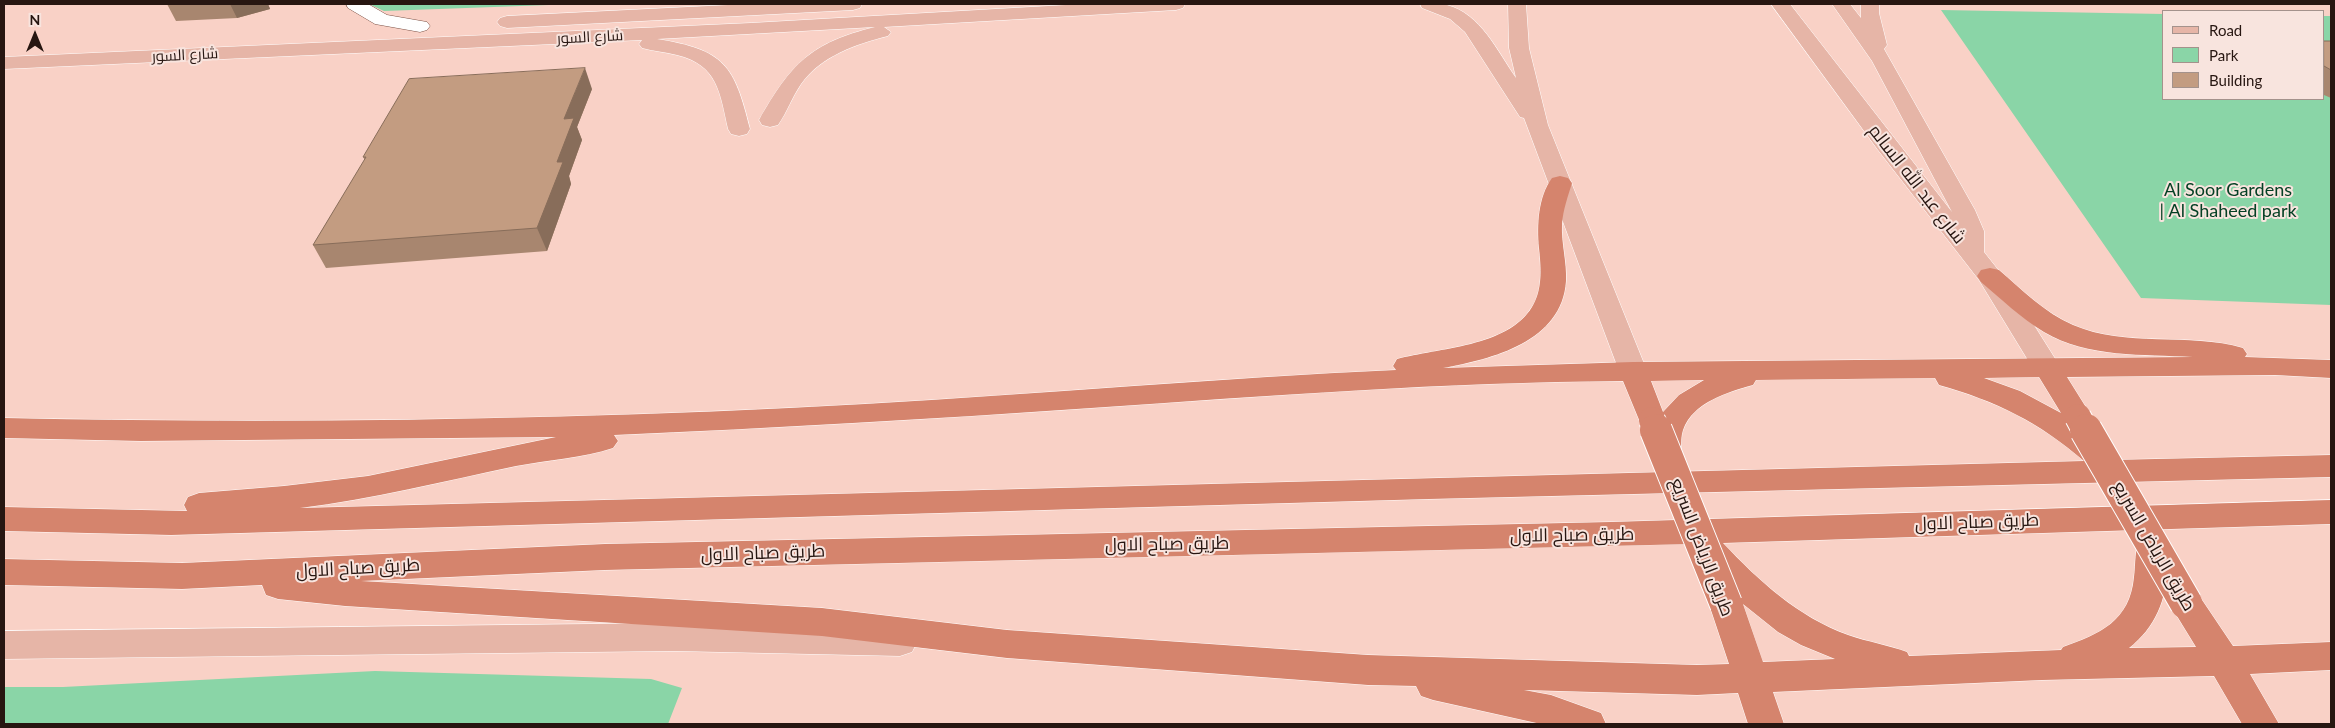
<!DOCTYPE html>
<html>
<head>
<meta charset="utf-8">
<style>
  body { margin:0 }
  #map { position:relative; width:2335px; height:728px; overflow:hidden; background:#f9d1c6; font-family:Lato,sans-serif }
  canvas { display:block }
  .frame { position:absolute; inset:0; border:5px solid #271611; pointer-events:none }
  .legend { position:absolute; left:2162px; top:10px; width:162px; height:90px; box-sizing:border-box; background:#f8e4de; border:1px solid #a4928c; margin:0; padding:6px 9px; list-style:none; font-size:15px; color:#271611 }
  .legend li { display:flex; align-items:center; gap:10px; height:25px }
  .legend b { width:25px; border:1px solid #a4928c }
  .north { position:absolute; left:10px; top:10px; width:50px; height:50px; -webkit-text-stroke:4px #f8e4de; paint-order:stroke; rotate:0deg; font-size:14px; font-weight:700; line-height:20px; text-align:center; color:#271611 }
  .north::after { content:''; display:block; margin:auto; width:18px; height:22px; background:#271611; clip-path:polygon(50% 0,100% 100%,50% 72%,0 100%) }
</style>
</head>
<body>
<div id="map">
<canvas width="2335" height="728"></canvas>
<div class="frame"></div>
<ul class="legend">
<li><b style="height:6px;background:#e6b5a7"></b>Road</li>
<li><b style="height:14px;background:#8ad5a7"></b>Park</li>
<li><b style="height:14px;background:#c39c81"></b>Building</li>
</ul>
<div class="north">N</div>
</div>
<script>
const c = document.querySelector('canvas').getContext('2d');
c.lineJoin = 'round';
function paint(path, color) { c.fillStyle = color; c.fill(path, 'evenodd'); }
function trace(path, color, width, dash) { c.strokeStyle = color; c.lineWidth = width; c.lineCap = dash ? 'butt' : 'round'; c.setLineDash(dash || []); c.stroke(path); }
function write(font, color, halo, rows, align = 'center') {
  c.font = font + ' Lato,Cairo,sans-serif'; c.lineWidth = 4; c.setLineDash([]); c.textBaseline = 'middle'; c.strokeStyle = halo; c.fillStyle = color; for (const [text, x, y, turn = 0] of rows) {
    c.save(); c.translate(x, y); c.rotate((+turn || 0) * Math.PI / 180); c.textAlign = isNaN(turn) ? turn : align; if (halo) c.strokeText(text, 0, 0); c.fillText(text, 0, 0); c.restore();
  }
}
paint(new Path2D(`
  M369 4H576L384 11Z
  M1941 10 2164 14V99H2324V16H2331V305L2141 298Z
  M375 671 651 679 682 688 668 724H4V687H63Z`), '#8ad5a7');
const minor = new Path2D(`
  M346 4H368L387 15 427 22 430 26 427 30 420 32 375 24 348 8Z`);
const major = new Path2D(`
  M748 4H862L860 8 853 10 507 28 500 26 497 22 500 18 507 16Z
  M1083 4H1185L1183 8 1176 10 884 27 891 32 888 36C856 44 821 56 801 84 792 97 787 112 778 125L770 127 762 125 759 120C791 64 810 43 875 27L657 39C725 50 734 65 750 129L747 134 739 136 731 134 728 129C720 93 718 65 677 55 665 52 653 51 642 48L639 44 642 40 4 69V57L751 23Z
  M1420 4C1428 4 1439 2 1447 5 1481 14 1497 51 1516 78L1509 48 1508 4H1526L1529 48 1548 125 1647 371 1643 378 1633 380 1623 378 1619 371 1524 118 1520 117 1465 32 1450 19 1422 8Z
  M1771 4H1790L1952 212 1872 61 1832 4H1850L1861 18V4H1879V13L1887 45 1884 49 1975 210 1984 231V252L2003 276 2061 368 2057 375 2047 377 2037 375 1979 280 1878 150Z
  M674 623 900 628 912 632 917 642 912 652 900 656 674 651 4 659V631Z`);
const highway = new Path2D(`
  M1560 176 1568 178 1572 183C1568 196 1563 210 1562 224 1561 243 1567 262 1566 281 1562 342 1492 359 1443 368L1633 362 2193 357C2143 354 2088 358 2044 332 2021 318 2001 299 1981 282L1977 276 1981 270 1990 268 1999 270C2022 290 2045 313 2073 325 2126 348 2188 332 2243 348L2247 354 2245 357 2331 360V378L2275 375 2067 377 2092 417 2088 424 2080 426 2110 449 2114 457 2112 460 2331 455V477L1429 499 171 535 4 531V507L187 511 184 505 188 497 199 493 284 486 368 476 556 437 141 441 4 438V418C291 424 579 420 865 404 1042 394 1219 378 1396 370L1393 366 1397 359C1438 348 1508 347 1532 307 1543 290 1541 267 1539 248 1537 225 1538 197 1552 178ZM2039 377 2061 413 2020 391 1984 378ZM1935 378 1939 385C1996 401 2039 422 2084 461L300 508C373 499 444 481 516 466 548 460 582 458 613 448L618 441 614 435C773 428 932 419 1091 408 1268 396 1445 382 1623 381L1642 427 1654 429 1652 456 1657 464 1667 467 1677 464C1684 453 1679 442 1683 430 1693 402 1728 392 1753 385L1756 380ZM1704 380 1679 395 1663 412 1651 381Z
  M2331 500V524L1723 543C1759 581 1798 617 1848 635 1868 642 1888 645 1907 652L1909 656 2061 650 2063 647C2100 634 2130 621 2134 577 2136 563 2134 549 2141 536L2152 533 2163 536C2169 546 2168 555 2167 567 2167 599 2155 628 2129 648L2196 647 2169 603 2174 594 2186 590 2198 594 2233 646 2331 642V670L2250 674 2279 724H2242L2214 676 2042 680 1773 692 1784 724H1748L1738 693 1697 695 1524 690 1551 695 1601 713 1606 724H1541L1433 700 1421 696 1416 686 1368 685 1007 658 822 636 345 606 278 599 266 595 262 585 182 589 4 585V559L182 563 605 544 1611 522ZM1692 544 1691 546 1696 555 1730 592 1726 591 1714 595 1709 604 1729 664 1697 665 1368 655 1007 630 822 608 361 581 605 570ZM1743 604 1778 632 1801 645 1835 659 1763 662Z`);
trace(minor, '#7b5145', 1);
trace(major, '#fff', 1);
trace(highway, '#fff', 1);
paint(minor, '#fff');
paint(major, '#e6b5a7');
paint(highway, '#d5846d');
const highwayBridgeFar1 = new Path2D(`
  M2078 417 2086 432
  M1652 420 1657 432`);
const highwayBridge = new Path2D(`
  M1656 430 1726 604
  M2086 430 2186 603`);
trace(highwayBridgeFar1, '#fff', 28, []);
trace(highwayBridge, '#fff', 34, []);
trace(highwayBridgeFar1, '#d5846d', 26);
trace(highwayBridge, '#d5846d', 32);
paint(new Path2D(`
  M167 4H268L270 9 237 18 176 21Z
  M2324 41H2331V98L2324 95Z
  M592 89 577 127 582 140 569 176 571 184 547 251 326 268 313 245 365 160 363 157Z`), '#a8866f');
paint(new Path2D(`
  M230 4H268L270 9 237 18Z
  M585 68 592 89 577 127 582 140 569 176 571 184 547 251 537 228 557 162 564 119Z`), '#886d5a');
const building = new Path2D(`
  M2324 41H2331V70L2324 66Z
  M585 68 564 119 574 118 557 162H563L537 228 313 245 366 157H363L409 79Z`);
paint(building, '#c39c81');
trace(building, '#886d5a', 1);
write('15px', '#271611', '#f8e4de', [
  ["شارع السور",590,37,-3],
  ["شارع السور",185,55,-3]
]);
write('18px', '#271611', '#f8e4de', [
  ["شارع عبد الله السالم",1917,184,52],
  ["طريق صباح الاول",1977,522,-2],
  ["طريق صباح الاول",1572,535,-1],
  ["طريق صباح الاول",1167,544,-1],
  ["طريق الرياض السريع",2154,546,60],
  ["طريق الرياض السريع",1702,547,69],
  ["طريق صباح الاول",763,553,-2],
  ["طريق صباح الاول",358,568,-3]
]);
write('18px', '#044024', '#f8e4de', [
  ["Al Soor Gardens",2228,190],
  ["| Al Shaheed park",2228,211]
]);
</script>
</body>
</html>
